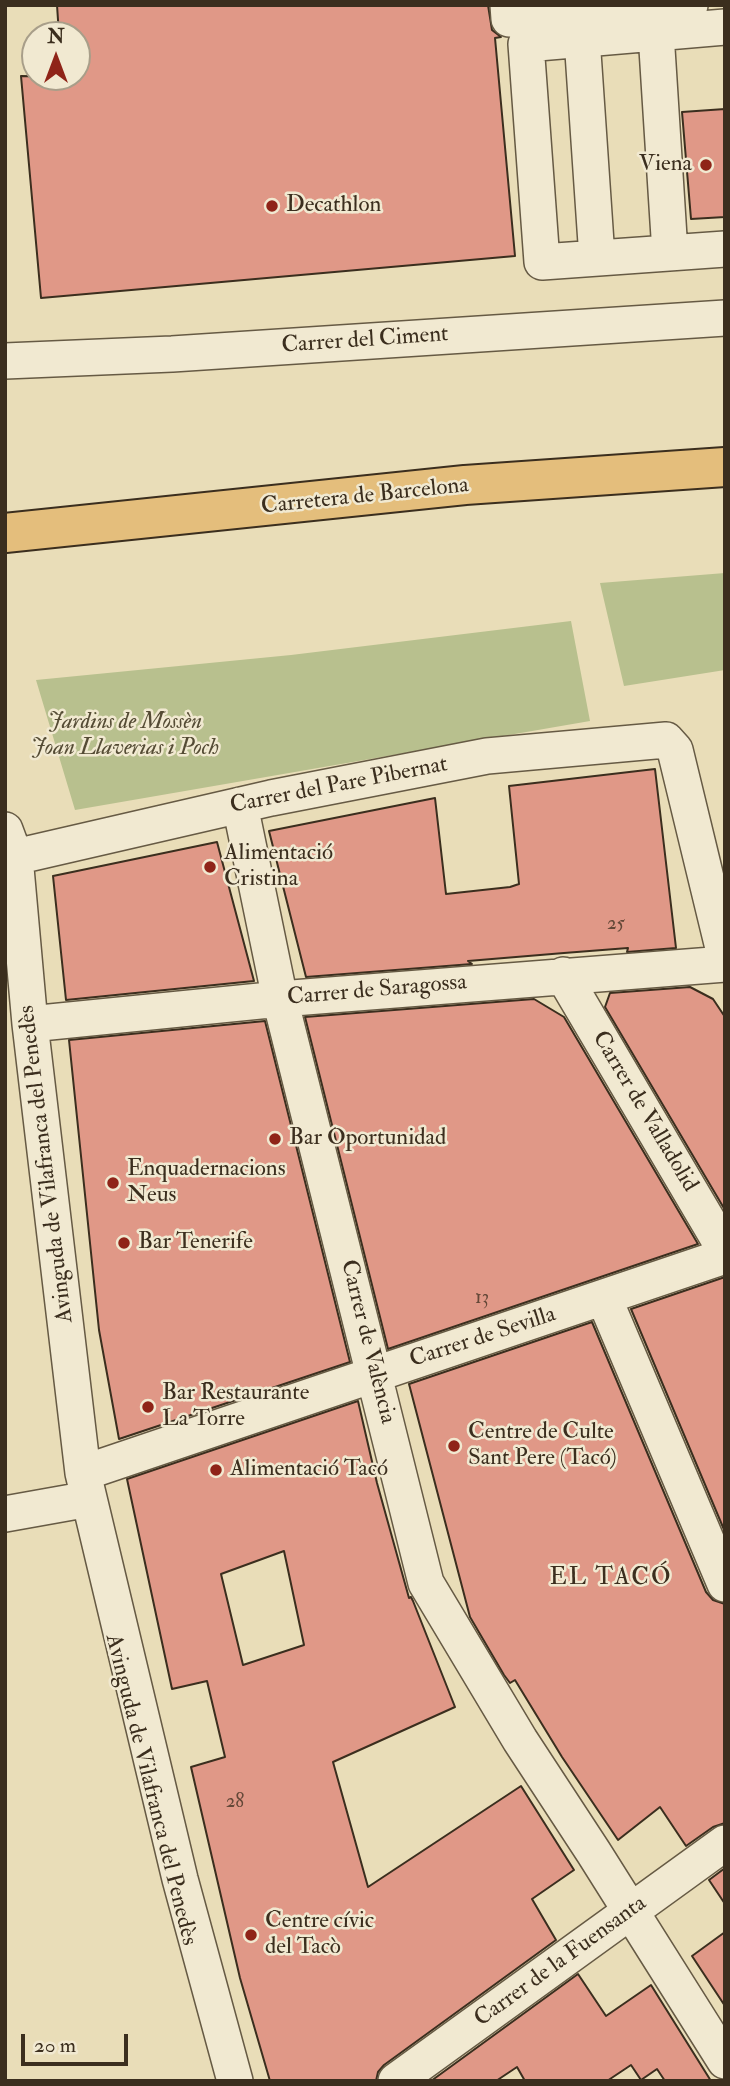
<!DOCTYPE html>
<html>
<head>
<meta charset="utf-8">
<style>
  body { margin:0 }
  #map { position:relative; width:730px; height:2086px; overflow:hidden; background:#e9ddb8; font-family:"IM FELL Double Pica",serif }
  canvas { display:block }
  .frame { position:absolute; inset:0; border:7px solid #3b2e1e; pointer-events:none }
  .north { position:absolute; left:21px; top:21px; width:70px; height:70px; box-sizing:border-box; background:#f1e9d1; border:2px solid #a89e89; border-radius:50%; rotate:0deg; font-size:19px; font-weight:700; line-height:28px; text-align:center; color:#3b2e1e }
  .north::after { content:''; display:block; margin:auto; width:24px; height:32px; background:#8f2418; clip-path:polygon(50% 0,100% 100%,50% 72%,0 100%) }
  .scale { position:absolute; left:21px; top:2034px; width:107px; height:32px; box-sizing:border-box; border:4px solid #3b2e1e; border-top:0; padding-left:9px; font-size:21px; line-height:24px; white-space:nowrap; color:#3b2e1e; -webkit-text-stroke:5px #f1e9d1; paint-order:stroke }
</style>
</head>
<body>
<div id="map">
<canvas width="730" height="2086"></canvas>
<div class="frame"></div>
<div class="north">N</div>
<div class="scale">20 m</div>
</div>
<script>
const c = document.querySelector('canvas').getContext('2d');
c.lineJoin = 'round';
function paint(path, color) { c.fillStyle = color; c.fill(path, 'evenodd'); }
function trace(path, color, width, dash) { c.strokeStyle = color; c.lineWidth = width; c.lineCap = dash ? 'butt' : 'round'; c.setLineDash(dash || []); c.stroke(path); }
function write(font, color, halo, rows, align = 'center') {
  c.font = font + ' "IM FELL Double Pica",serif'; c.lineWidth = 5; c.setLineDash([]); c.textBaseline = 'middle'; c.strokeStyle = halo; c.fillStyle = color; for (const [text, x, y, turn = 0] of rows) {
    c.save(); c.translate(x, y); c.rotate((+turn || 0) * Math.PI / 180); c.textAlign = isNaN(turn) ? turn : align; if (halo) c.strokeText(text, 0, 0); c.fillText(text, 0, 0); c.restore();
  }
}
paint(new Path2D(`
  M725 573V670L624 686 600 583Z
  M571 621 590 721 75 810 36 680 291 655Z`), '#b8c08e');
const building = new Path2D(`
  M57 5H488L492 30 501 37 495 38 515 256 41 298 21 76 77 77V35H59Z
  M725 109V217L691 219 682 112Z
  M655 769 676 948 627 952 628 948 564 953 468 961 472 964 306 977 269 831 435 798 446 894 510 887 519 884 509 786Z
  M217 842 254 981 66 1000 53 876Z
  M690 987 713 999 725 1017V1210L605 1007 610 993Z
  M534 999 564 1017 698 1244 388 1349 305 1017Z
  M265 1021 350 1362 119 1439 99 1330 69 1040Z
  M725 1277V1532L631 1309Z
  M592 1322 706 1592 713 1600 725 1604V1823L713 1827 686 1846 660 1807 618 1840 562 1757 515 1680 510 1683 504 1675 470 1617 409 1384Z
  M358 1401 377 1483 409 1598 411 1597 413 1601 455 1707 333 1762 368 1887 521 1786 574 1870 532 1899 556 1940 384 2065 378 2072 376 2081H270L240 1978 191 1767 225 1757 207 1681 172 1689 127 1479ZM284 1551 304 1645 243 1665 221 1574Z
  M725 1868V1904L709 1880Z
  M725 1932V2006L692 1956Z
  M578 1974 606 2016 651 1985 711 2081H665L657 2069 641 2080 631 2065 607 2081H525L517 2067 496 2081H431Z`);
paint(building, '#e09887');
trace(building, '#3b2e1e', 2);
const minor = new Path2D(`
  M508 5 509 19 690 5
  M725 27 526 44 542 262 725 249
  M656 33 670 253
  M582 38 597 258
  M5 361 172 354 725 318
  M240 805 280 999 426 1583 520 1740 594 1853 725 2061
  M5 830 15 857 30 1024 83 1473 180 1879 235 2081
  M15 857 271 798 487 756 666 740 675 750 725 956
  M563 975 725 1250
  M30 1024 280 999 725 964
  M604 1298 725 1584
  M83 1473 725 1256
  M5 1514 89 1499
  M396 2081 725 1843`);
const highway = new Path2D(`
  M5 533 465 485 725 467`);
trace(minor, '#665a44', 38);
trace(highway, '#3b2e1e', 42);
trace(minor, '#f1e9d1', 35);
trace(highway, '#e4be7c', 38);
for (const [x, y, r, color] of [
  [706,165,7,"#8f2418"],
  [272,206,7,"#8f2418"],
  [210,867,7,"#8f2418"],
  [275,1139,7,"#8f2418"],
  [113,1183,7,"#8f2418"],
  [124,1243,7,"#8f2418"],
  [148,1407,7,"#8f2418"],
  [454,1446,7,"#8f2418"],
  [216,1470,7,"#8f2418"],
  [251,1935,7,"#8f2418"]
]) { const dot = new Path2D(); dot.arc(x, y, r, 0, 2 * Math.PI); c.fillStyle = color; c.fill(dot); trace(dot, '#f1e9d1', 2.5); }
write('19px', '#644838', null, [
  ["25",616,925],
  ["13",482,1299],
  ["28",235,1803]
]);
write('23px', '#3b2e1e', '#f1e9d1', [
  ["Viena",692,165,"right"],
  ["Decathlon",286,206],
  ["Alimentació",224,854],
  ["Cristina",224,880],
  ["Bar Oportunidad",289,1139],
  ["Enquadernacions",127,1170],
  ["Neus",127,1196],
  ["Bar Tenerife",138,1243],
  ["Bar Restaurante",162,1394],
  ["La Torre",162,1420],
  ["Centre de Culte",468,1433],
  ["Sant Pere (Tacó)",468,1459],
  ["Alimentació Tacó",230,1470],
  ["Centre cívic",265,1922],
  ["del Tacò",265,1948]
], 'left');
write('23px', '#3b2e1e', '#f1e9d1', [
  ["Carrer del Ciment",365,341,-4],
  ["Carretera de Barcelona",365,497,-6],
  ["Carrer del Pare Pibernat",339,786,-11],
  ["Carrer de Saragossa",377,991,-5],
  ["Carrer de Valladolid",644,1112,59],
  ["Avinguda de Vilafranca del Penedès",47,1164,-97],
  ["Carrer de Sevilla",483,1338,-18],
  ["Carrer de València",367,1342,76],
  ["Avinguda de Vilafranca del Penedès",150,1790,76],
  ["Carrer de la Fuensanta",561,1962,-36]
]);
write('italic 23px', '#544b34', '#f1e9d1', [
  ["Jardins de Mossèn",125,723],
  ["Joan Llaverias i Poch",125,749]
]);
c.letterSpacing = '2px';
write('24px', '#3b2e1e', '#f1e9d1', [
  ["EL TACÓ",611,1579]
]);
c.letterSpacing = '0px';
</script>
</body>
</html>
